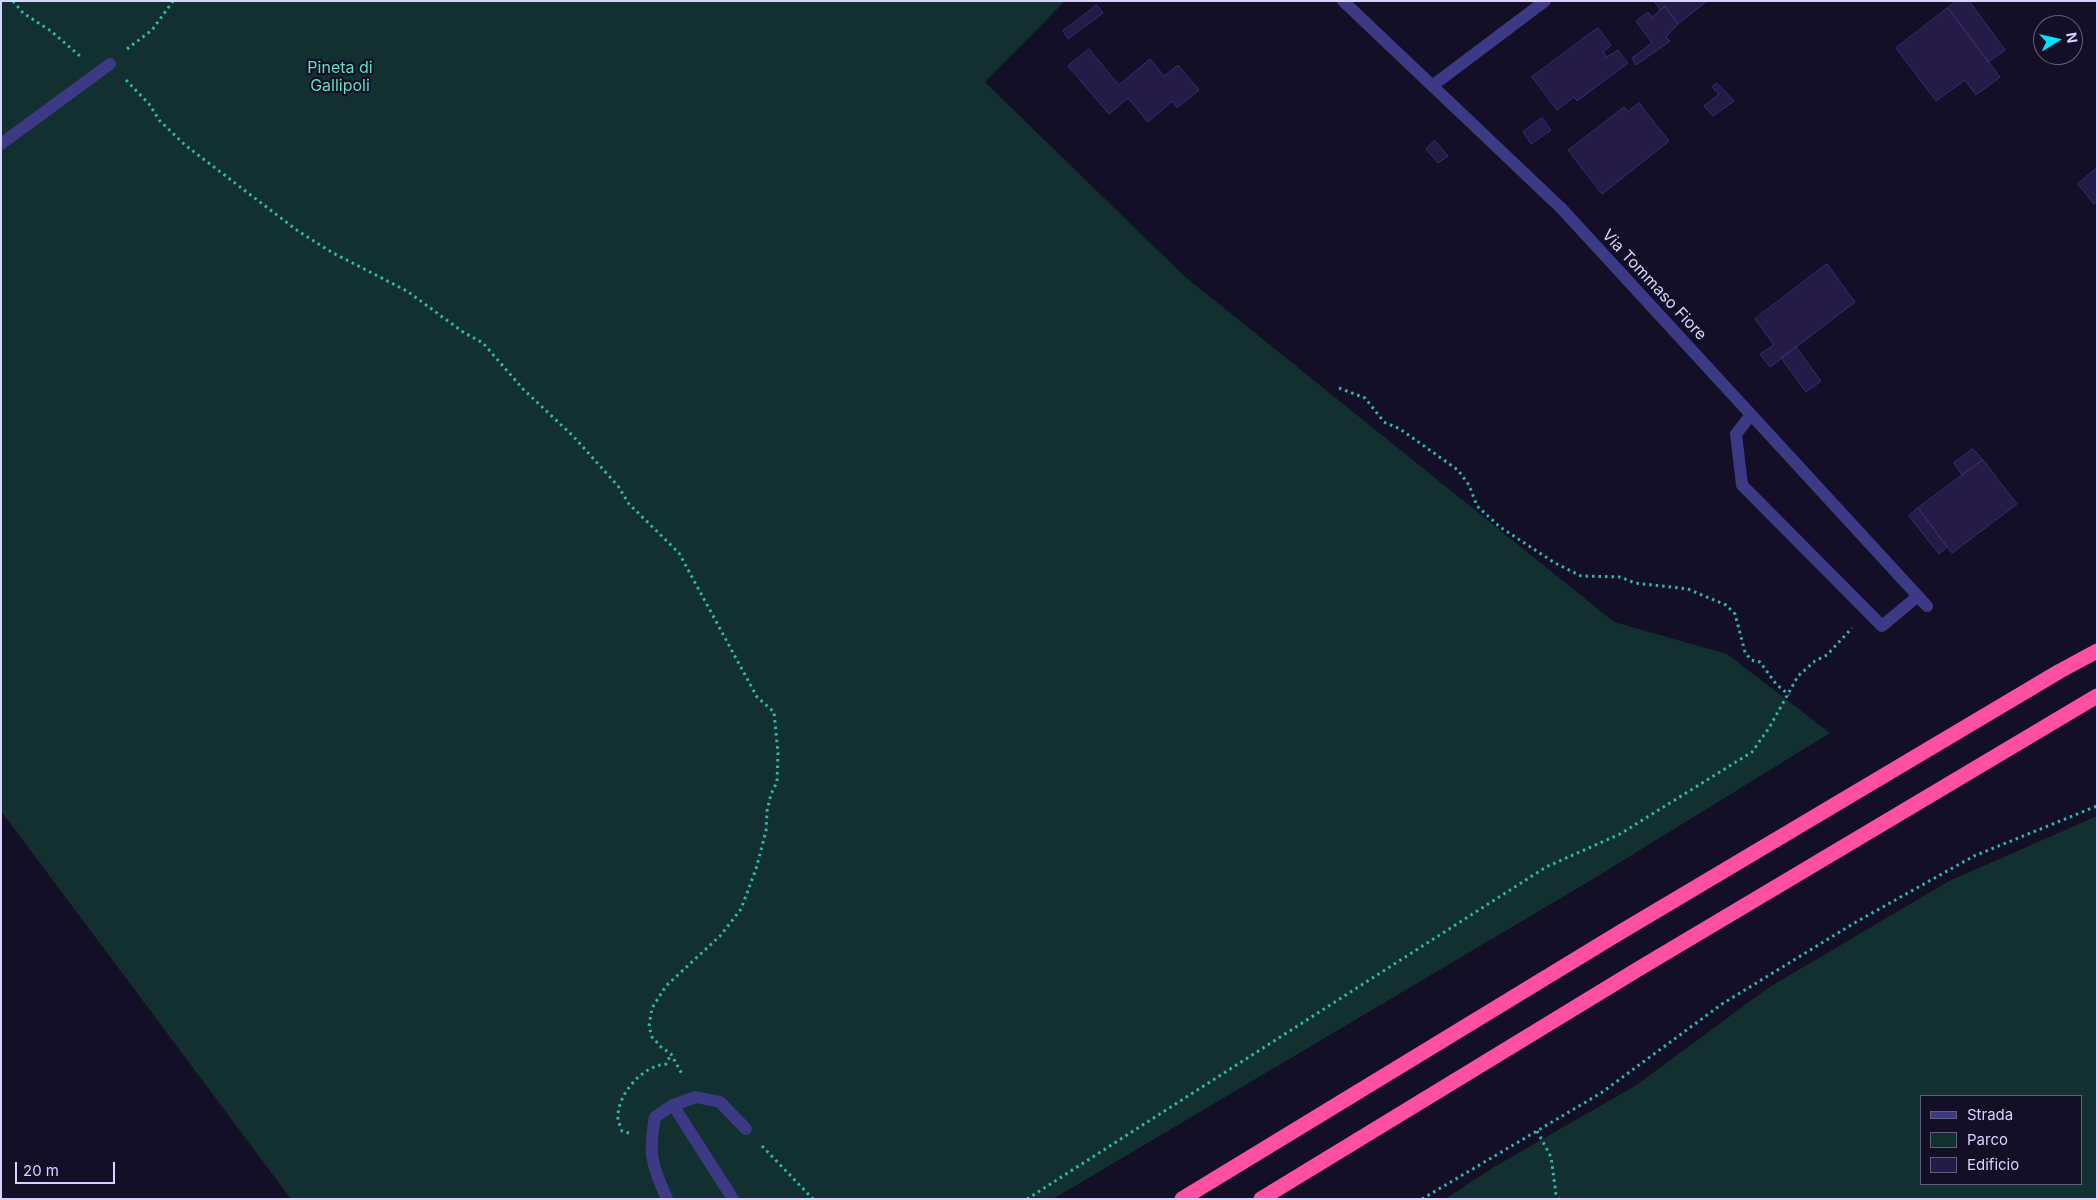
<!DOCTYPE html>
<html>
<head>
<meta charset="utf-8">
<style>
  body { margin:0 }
  #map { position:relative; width:2098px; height:1200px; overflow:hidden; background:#130f26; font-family:Inter,sans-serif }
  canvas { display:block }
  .frame { position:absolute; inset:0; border:2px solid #d9d4ff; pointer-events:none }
  .legend { position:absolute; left:1920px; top:1095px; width:162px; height:90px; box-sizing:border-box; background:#130f26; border:1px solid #625e7d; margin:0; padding:6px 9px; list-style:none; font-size:15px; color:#d9d4ff }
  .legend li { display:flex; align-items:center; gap:10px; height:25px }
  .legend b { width:25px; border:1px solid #625e7d }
  .north { position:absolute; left:2033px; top:15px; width:50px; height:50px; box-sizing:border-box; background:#130f26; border:1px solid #625e7d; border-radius:50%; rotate:81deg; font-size:14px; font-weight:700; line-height:20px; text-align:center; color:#d9d4ff }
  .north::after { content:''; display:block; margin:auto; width:18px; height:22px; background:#00e5ff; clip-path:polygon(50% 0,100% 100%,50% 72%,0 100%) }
  .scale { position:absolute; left:15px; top:1162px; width:100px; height:22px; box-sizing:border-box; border:2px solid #d9d4ff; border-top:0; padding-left:6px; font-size:15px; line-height:18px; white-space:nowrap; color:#d9d4ff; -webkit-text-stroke:4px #130f26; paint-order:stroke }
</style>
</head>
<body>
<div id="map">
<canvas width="2098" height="1200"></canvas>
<div class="frame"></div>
<ul class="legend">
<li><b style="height:6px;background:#3d3a85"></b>Strada</li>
<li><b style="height:14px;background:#12302f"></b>Parco</li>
<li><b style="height:14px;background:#241b47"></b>Edificio</li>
</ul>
<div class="north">N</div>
<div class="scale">20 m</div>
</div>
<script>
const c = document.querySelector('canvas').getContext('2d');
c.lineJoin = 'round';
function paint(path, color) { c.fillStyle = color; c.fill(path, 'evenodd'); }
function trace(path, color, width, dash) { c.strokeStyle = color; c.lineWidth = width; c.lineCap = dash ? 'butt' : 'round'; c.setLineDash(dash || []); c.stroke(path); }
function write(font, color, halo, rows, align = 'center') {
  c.font = font + ' Inter,sans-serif'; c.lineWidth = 4.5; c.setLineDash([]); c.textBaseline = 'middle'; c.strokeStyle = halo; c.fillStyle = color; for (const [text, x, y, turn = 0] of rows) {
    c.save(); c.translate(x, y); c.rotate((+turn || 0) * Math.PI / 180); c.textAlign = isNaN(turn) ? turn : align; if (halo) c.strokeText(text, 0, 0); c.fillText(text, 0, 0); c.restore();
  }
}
paint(new Path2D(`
  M1 1H1065L985 82 1183 275 1614 622 1727 654 1830 733 1593 879 1053 1199H291L1 811Z
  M2097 816V1199H1445L1494 1167 1635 1086 1768 988 1949 881ZM2082 1096V1184H1922V1096Z`), '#12302f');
const building = new Path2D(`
  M1654 1H1707L1678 24 1665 6 1661 10Z
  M1957 1H1969L2005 50 1988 62 1948 8Z
  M1097 5 1103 13 1068 39 1063 31Z
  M1665 6 1678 24 1666 37 1670 41 1636 65 1632 58 1652 43 1636 21 1648 12 1652 17Z
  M1948 8 2000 77 1976 95 1965 80 1936 101 1896 48Z
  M1598 28 1611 45 1603 52 1607 57 1618 50 1628 63 1577 101 1574 97 1557 110 1532 77Z
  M1089 49 1119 85 1150 59 1164 76 1178 65 1199 90 1177 108 1172 101 1148 122 1128 98 1109 114 1068 66Z
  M1717 83 1734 101 1713 116 1704 106 1719 94 1712 87Z
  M1639 103 1669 141 1602 194 1568 150 1624 107 1628 111Z
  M1542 118 1551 130 1531 144 1523 132Z
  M1435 141 1448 156 1438 163 1426 149Z
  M2097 168V201L2094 204 2078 184Z
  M1827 264 1855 302 1770 367 1760 354 1774 345 1755 319Z
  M1796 347 1821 381 1806 392 1781 358Z
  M1973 449 1983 460 1962 475 1954 463Z
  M1983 460 2017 504 1952 553 1918 508Z
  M1918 508 1947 547 1939 554 1909 516Z`);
paint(building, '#241b47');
trace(building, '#3b2d73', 1);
trace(new Path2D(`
  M13 1 23 13 51 31 81 57
  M127 49 152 30 173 1
  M126 80 149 104 160 121 185 145 298 231 333 253 407 291 463 332 483 343 523 389 574 437 618 486 629 504 679 553 757 697 774 712 778 753 777 782 771 794 767 811 766 831 756 869 741 909 721 935 666 986 652 1008 649 1026 652 1037 661 1047 671 1054 683 1076
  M1339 388 1365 398 1384 422 1400 429 1458 470 1469 485 1477 506 1500 527 1555 563 1581 576 1620 577 1635 583 1688 589 1726 605 1735 614 1745 652 1751 660 1760 662 1776 684 1789 695
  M1537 1131 1551 1157 1556 1194 1559 1199
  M629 1133 622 1131C621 1128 619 1123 618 1120 616 1095 642 1066 666 1064L671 1054
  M762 1146 813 1199
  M1027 1199 1546 867 1620 834 1752 752 1769 728 1798 676 1815 661 1827 655 1852 628
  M1422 1199 1601 1093 1722 1004 1856 922 1974 856 2097 806`), '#2fb8b0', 3, [2.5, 4]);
trace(new Path2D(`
  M1343 1 1562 209 1927 606
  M1432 86 1545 1
  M1 144 110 64
  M1751 415 1736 434 1742 485 1882 626 1918 596
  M673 1105 733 1199
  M667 1199C652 1165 648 1154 655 1117L673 1105 696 1097 720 1102 746 1129`), '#3d3a85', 12);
trace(new Path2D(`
  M1182 1199 1619 933 2060 671 2097 651
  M1261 1199 1640 968 2097 696`), '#ff4fa3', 15);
write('16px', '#5fe0c0', '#130f26', [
  ["Pineta di",340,68],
  ["Gallipoli",340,86]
]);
write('16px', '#d9d4ff', '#130f26', [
  ["Via Tommaso Fiore",1654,285,47]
]);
</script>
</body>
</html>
